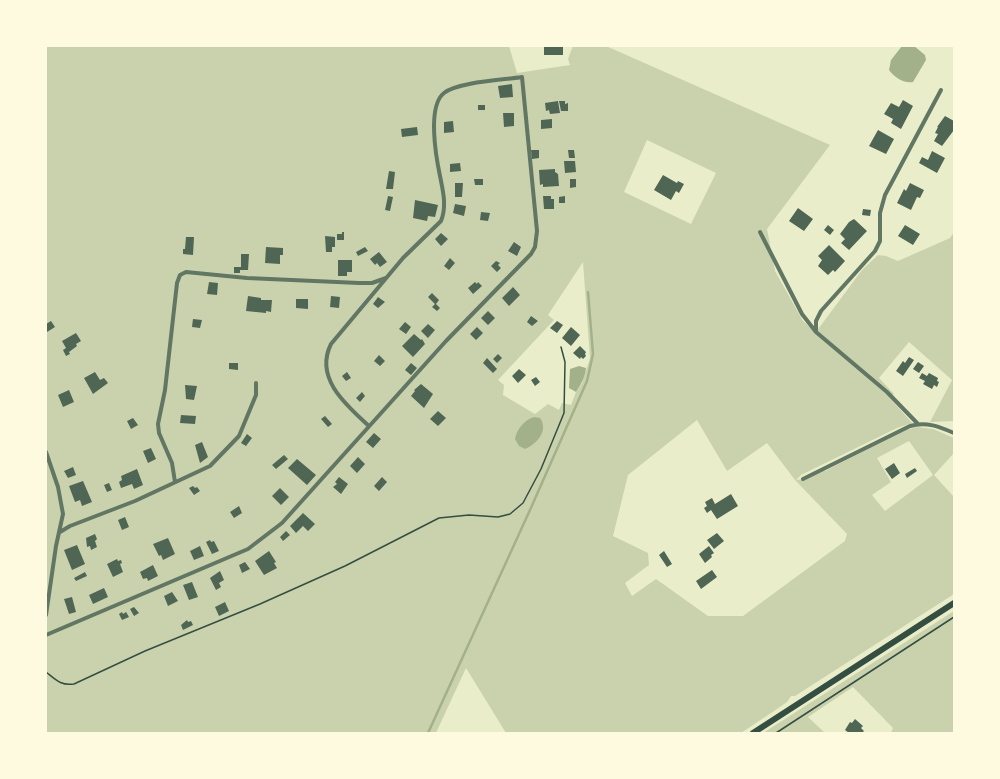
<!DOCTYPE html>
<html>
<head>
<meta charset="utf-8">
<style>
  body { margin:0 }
  #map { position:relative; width:1000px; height:779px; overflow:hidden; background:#e9edc9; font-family:Quicksand,sans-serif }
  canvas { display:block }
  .frame { position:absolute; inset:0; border:47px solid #fefae0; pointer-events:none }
</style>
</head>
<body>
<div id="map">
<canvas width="1000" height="779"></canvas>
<div class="frame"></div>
</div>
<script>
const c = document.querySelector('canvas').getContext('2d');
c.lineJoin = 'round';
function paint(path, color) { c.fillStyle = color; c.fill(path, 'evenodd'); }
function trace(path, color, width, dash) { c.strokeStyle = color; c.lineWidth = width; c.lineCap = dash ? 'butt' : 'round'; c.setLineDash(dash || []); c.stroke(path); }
paint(new Path2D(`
  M46 46H509L517 73 570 65 568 59 573 46H606L830 145 767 229 775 271 803 321 816 332 862 270 878 255 886 256 898 261 950 238 954 232V421L930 422 952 380 909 342 879 378 894 394 889 397 912 423 897 428 801 475 796 480 803 479 823 469 825 471 902 431 917 427 933 429 954 438V453L934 475 954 497V594L795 696H791L787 702 774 711 741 733H506L466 668 436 733H46ZM647 140 716 173 691 224 624 192ZM583 262 590 358 582 383 576 392 571 405 562 403 559 410 548 404 535 414 503 395 504 385 498 380 554 320 548 315ZM697 420 727 471 767 443 795 480 847 534 845 541 743 616H708L656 579 632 596 625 583 649 565 648 553 613 536 628 475ZM909 441 933 475 885 511 872 495 891 482 877 458Z
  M954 611V733H891L893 728 853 687 808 717 825 733H763Z`), '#cad2ad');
paint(new Path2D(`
  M902 46H914L925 55 926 60 913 82C904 84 894 77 889 70L891 60Z
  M579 366 586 368C585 378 581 384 576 392L569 388 570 369Z
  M534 417 540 418C549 430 537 444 525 449L519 446 515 439C517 429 524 420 534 417Z`), '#a3b18a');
trace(new Path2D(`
  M428 733 530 510 587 381 593 354 588 292`), '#a3b18a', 2.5);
paint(new Path2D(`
  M544 46H563V55H544Z
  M512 84 513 97 500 98 498 86Z
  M903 100 913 106 901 129 891 123 893 119 884 114 891 103 899 107Z
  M558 101 560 113 550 114 549 110 546 111 545 103Z
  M559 101H565V104L568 103V111H561Z
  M478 105H485V110H478Z
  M503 113H514V126L504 127Z
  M945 116 954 121V130L942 146 934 141 938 134 935 133 938 127H937Z
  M552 119V128L541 129V120Z
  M453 121 454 132 444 133V122Z
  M417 127 418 135 402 137 401 129Z
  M878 130 894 139 886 154 869 146Z
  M531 150H539V158L532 159Z
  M568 150H574L575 158H569Z
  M932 151 945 158 937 173 919 163 922 157 928 160Z
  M564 161H575L576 172 565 173Z
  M460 163 461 171 450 172V164Z
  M555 169V172L558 174 559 186 543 187V184L540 185 539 170Z
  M389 171 395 172 393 189H386Z
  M663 175 677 183 678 181 684 184 679 193 676 191 671 200 654 190Z
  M474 179H483V185H475Z
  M570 179H576V187L570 188Z
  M455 183H463L462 197H455Z
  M910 183 924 190 920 198 917 197 911 210 897 203 904 189 906 191Z
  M388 196 393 197 390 211 385 210Z
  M543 196H551V199H554V209H544Z
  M565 196V203H559V197Z
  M415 200 438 205 435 217 428 216 427 221 413 218Z
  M455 204 466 206 464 216 453 213Z
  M798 208 813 219 804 231 789 221Z
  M863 209 871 210 870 216 862 215Z
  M481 212 490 213 488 221 480 220Z
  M854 219 867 231 849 250 841 243 845 239 840 234 849 222Z
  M828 225 834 230 830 235 824 230Z
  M905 225 920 234 913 245 898 236Z
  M342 232H344V240H337V234H342Z
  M441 233 448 239 441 246 435 239Z
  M325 236 335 237V247H332V252H326Z
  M186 237H194L193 255 183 254V249H185Z
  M514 242 521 247 517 256 508 251Z
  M829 245 845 261 835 272 833 270 828 275 818 266 822 260 818 256Z
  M266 247 283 248V255H280V264L265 263Z
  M365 247 368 251 358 256 356 252Z
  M379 252 387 262 380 267 377 263 375 265 370 259Z
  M241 254H249L248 270H240V273H234V267H241Z
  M450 258 455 263 449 270 444 266Z
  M338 260H352V272H347V276H338Z
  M496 261 500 263 498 265 501 268 497 272 491 266Z
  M209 282 218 283 217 295 207 294Z
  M475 282 477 284 478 282 482 286 473 294 468 288Z
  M513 287 520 295 509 306 502 298Z
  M432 293 439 300 436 304 440 308 437 311 432 307 435 304 428 297Z
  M248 296 261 298V300H272L271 312 266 311V313L246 311Z
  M331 296 340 297 339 308 330 307Z
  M378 297 385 302 378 308 373 304Z
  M296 299H308V309L296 308Z
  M488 311 495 318 488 325 481 318Z
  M531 316 538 321 532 326 527 322Z
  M193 319 202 320 200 328 192 327Z
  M51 321 55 327 47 332 46 324Z
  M557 321 563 325 557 333 550 328Z
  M405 322 411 327 406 334 399 329Z
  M428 324 435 330 428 338 421 331Z
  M477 327 483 333 476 340 470 334Z
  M571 327 580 335 571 346 562 338Z
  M76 333 81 341 76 344 77 346 69 352 70 354 66 356 63 350 66 348 62 341Z
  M414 334 421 340 422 339 425 344 413 357 402 346Z
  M580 346 586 352 585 354 586 356 583 359 581 357 580 359 573 353Z
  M498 354 502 358 497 363 493 359Z
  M379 355 385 361 380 366 374 361Z
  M909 357 914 360 903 376 896 371 903 361 905 363Z
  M487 358 497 369 493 373 483 363Z
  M918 362 924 366 919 373 913 369Z
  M229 363H238V370L229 369Z
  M411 363 417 368 411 375 405 370Z
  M519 369 526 375 518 383 512 376Z
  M95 372 100 380 104 378 108 383 93 394 84 378Z
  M347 372 351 378 346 381 342 376Z
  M922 373 927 376 929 373 938 378 937 381 939 382 937 387 934 385 932 389 923 384 925 381 919 378Z
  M536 377 540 382 535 386 531 380Z
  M421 384 433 394 424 408 411 396 415 391 414 390Z
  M185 385 197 386 194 400 186 399Z
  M69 390 74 402 63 407 58 395Z
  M362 392 365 396 360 402 356 398Z
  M438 411 446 418 438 426 430 419Z
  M181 415 196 416 195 424 180 423Z
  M325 416 332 424 328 427 321 419Z
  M133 418 138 425 131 429 127 421Z
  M374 433 381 439 373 448 366 442Z
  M247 434 252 438 246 446 241 443Z
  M202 442 208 457 200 463 195 445Z
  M151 448 156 459 148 463 143 451Z
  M284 455 288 459 276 469 272 465Z
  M358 457 365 464 357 473 350 466Z
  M297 459 316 475 307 485 288 468Z
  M894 463 900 473 892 479 885 469Z
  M73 467 76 475 68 478 64 471Z
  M915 468 917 471 907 478 905 474Z
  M137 469 143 485 134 489 132 484 121 488 119 482 122 480 121 476Z
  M339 477 348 484 341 494 333 487 337 484 335 482Z
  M382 477 387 482 379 491 374 486Z
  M83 481 92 502 82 506 80 500 75 502 69 486Z
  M109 483 112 490 107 492 104 485Z
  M193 486 195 488 197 487 200 491 194 495 189 488Z
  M280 488 289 497 281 505 272 496Z
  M731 494 738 506 717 519 711 510 707 513 704 508 707 506 705 502 712 498 715 504Z
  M239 506 242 513 234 518 230 512Z
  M303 513 315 524 308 531 303 526 296 533 290 526Z
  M125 517 129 527 122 530 118 520Z
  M286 531 290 535 283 541 280 537Z
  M717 533 724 541 714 549 707 540Z
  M95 534 97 539 95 541 97 547 91 550 90 546 87 547 86 538Z
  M168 538 175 554 163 560 161 555 159 556 153 544Z
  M210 540 211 542 214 541 219 551 212 554 206 542Z
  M77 545 85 564 72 570 64 550Z
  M200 546 204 556 194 560 190 551Z
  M709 546 714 553 711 555 712 557 705 563 699 554Z
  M269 551 276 562 274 563 277 568 264 575 255 561Z
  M664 551 672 564 667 567 659 555Z
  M117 559 118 561 121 560 122 563 120 564 123 572 113 577 107 564Z
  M245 562 250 569 242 573 239 565Z
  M153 565 158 576 148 581 147 578 143 579 140 572Z
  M712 570 717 577 701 589 696 581Z
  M220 571 224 580 219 583 221 587 216 590 210 578Z
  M85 572 87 576 76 581 74 578Z
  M192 582 198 597 189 600 183 585Z
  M104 588 108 597 93 604 89 595Z
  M172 592 178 601 168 606 164 596Z
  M72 597 76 612 69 614 64 599Z
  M225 602 229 611 219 616 215 607Z
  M134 607 139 613 134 616 130 609Z
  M122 612 123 614 126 612 129 617 122 620 119 614Z
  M187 620 188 622 191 621 193 625 183 630 181 625Z
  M855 719 863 726 861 728 864 731 862 733H849L845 730 850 722 852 723Z`), '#4f6655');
trace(new Path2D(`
  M46 672C56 680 61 686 74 684L145 651 260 604 345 566 439 518 469 515 498 517 510 514 523 503 541 469 564 413 565 362 561 347
  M776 733 954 617
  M954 733V732`), '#344e41', 1.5);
trace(new Path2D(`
  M760 232 802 314 816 332 887 392 918 424
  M816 332V321L821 311 875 251 880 241V213L885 195 941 90
  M46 452 58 487 63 514 56 546 46 615
  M803 479 910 426C926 421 940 427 954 433
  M175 482 172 463 159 433 158 424 165 390 177 283 180 275 186 272 247 278 359 283H372L386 278
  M60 532 70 526 135 501 210 466 239 436 256 395V383
  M46 635 248 549 282 523 446 341 531 254 535 247 537 231 522 77C503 80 458 82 444 93 427 106 436 157 440 176 443 191 447 206 441 221L403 258 331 344C314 378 346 405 369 426`), '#617663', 4);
trace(new Path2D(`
  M753 733 954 603`), '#344e41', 6);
</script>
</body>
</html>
